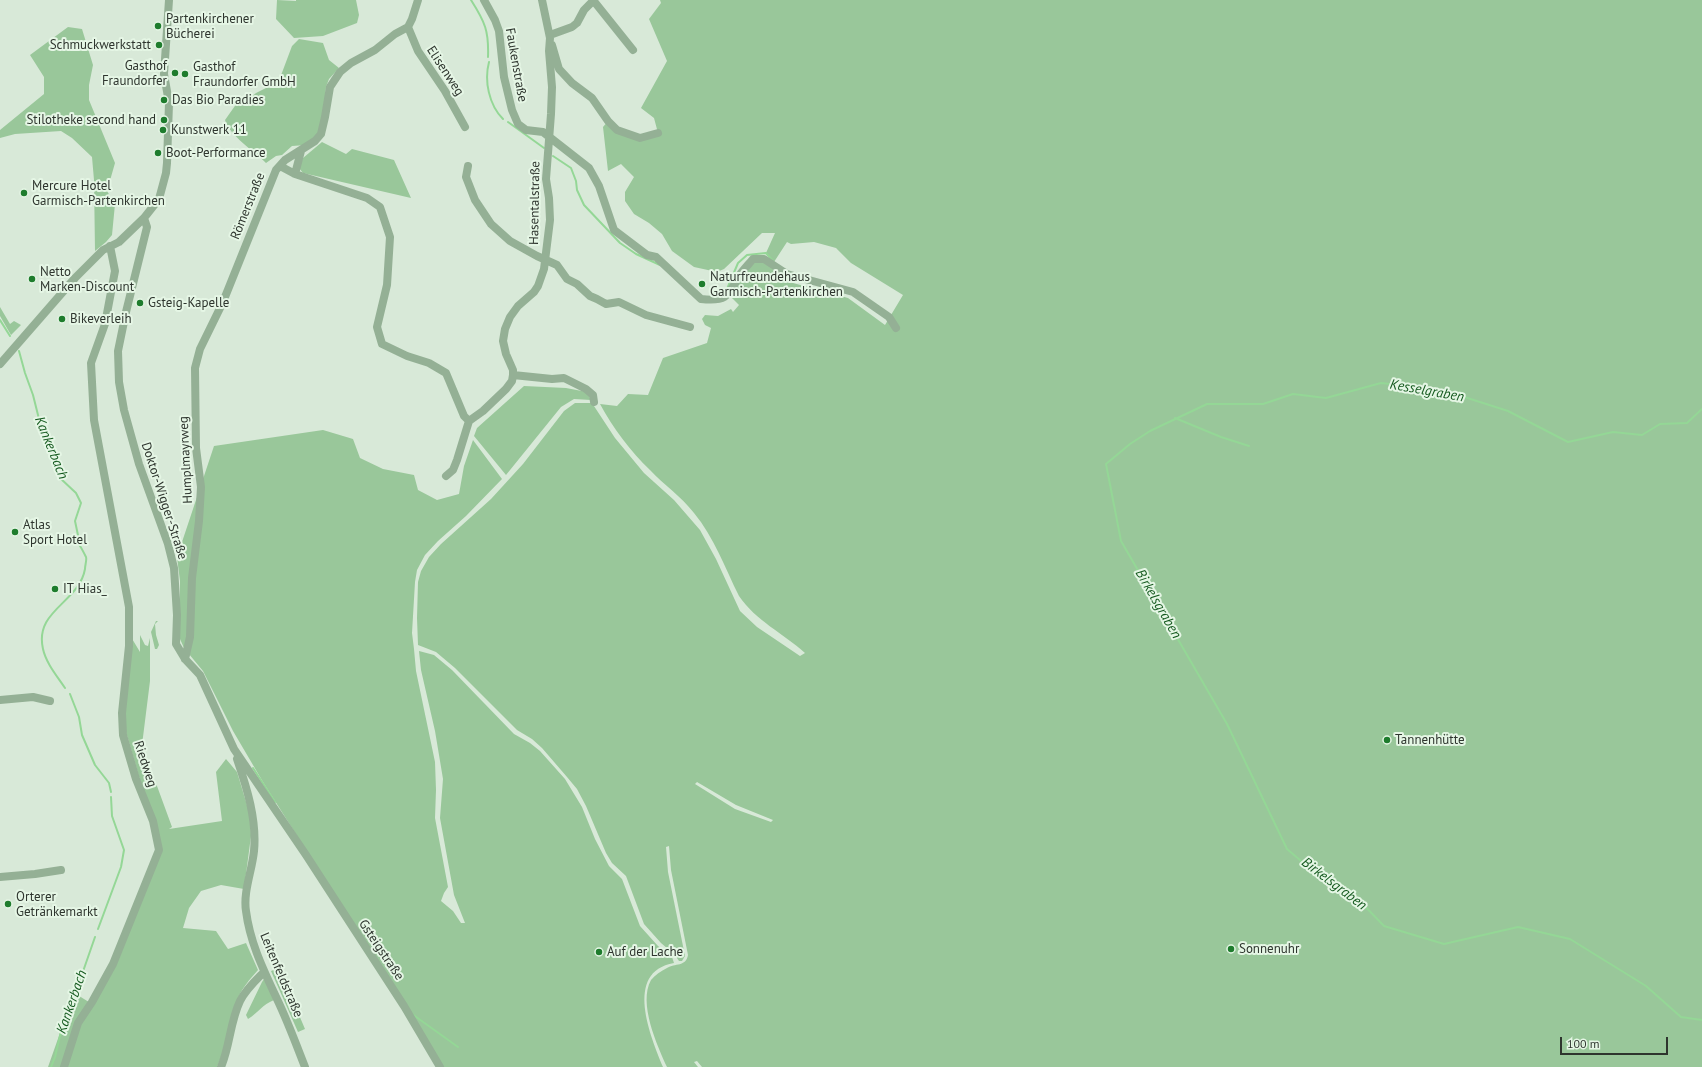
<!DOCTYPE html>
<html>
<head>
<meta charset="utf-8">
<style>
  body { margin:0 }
  #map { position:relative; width:1702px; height:1067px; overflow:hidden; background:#d8e9d8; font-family:"PT Sans",sans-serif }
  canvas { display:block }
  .scale { position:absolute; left:1560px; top:1037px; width:108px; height:18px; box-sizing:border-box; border:2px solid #2e352e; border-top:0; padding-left:5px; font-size:12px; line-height:14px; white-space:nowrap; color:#2e352e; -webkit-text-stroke:3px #e5f6e5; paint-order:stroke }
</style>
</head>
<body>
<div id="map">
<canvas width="1702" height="1067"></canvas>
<div class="scale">100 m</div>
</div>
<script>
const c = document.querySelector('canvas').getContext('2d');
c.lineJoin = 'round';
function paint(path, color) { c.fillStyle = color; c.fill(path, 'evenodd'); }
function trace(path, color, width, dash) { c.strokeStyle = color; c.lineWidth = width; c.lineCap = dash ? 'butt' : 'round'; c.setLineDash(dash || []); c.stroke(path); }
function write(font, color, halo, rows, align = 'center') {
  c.font = font + ' "PT Sans",sans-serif'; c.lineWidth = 4; c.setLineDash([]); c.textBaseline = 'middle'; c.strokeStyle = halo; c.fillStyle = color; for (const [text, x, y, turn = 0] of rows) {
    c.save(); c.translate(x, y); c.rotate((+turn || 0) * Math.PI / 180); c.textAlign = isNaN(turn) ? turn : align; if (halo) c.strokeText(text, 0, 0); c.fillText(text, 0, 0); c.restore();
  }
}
paint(new Path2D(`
  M277 0 296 1V0H356L359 15 357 23 323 36 294 38 276 19Z
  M660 0H1702V1067H702L697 1061 694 1062 698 1067H667C657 1045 638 1003 651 980 655 975 661 971 667 968 675 963 686 967 688 955L671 870 669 846 666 847 668 872 685 956 682 961H679L675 955 661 943 644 924 626 876 612 863 606 853 586 806 577 789 567 777 542 748 532 739 517 730 455 668 436 652 418 645 417 618 418 582 421 571 429 557 441 544 491 499 523 464 564 411 575 403H592L615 438 644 473 674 500 700 530 716 559 740 611 757 627 800 656 805 653C783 633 756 621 739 596 725 568 714 537 694 513 681 496 664 485 650 470 631 452 613 428 600 404L617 406 628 394 648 395 663 358 707 343 711 328 705 325 702 319 705 315 718 316 731 309 733 312 739 305 731 297 733 295 734 289 753 259H764L776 270 782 280 848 298 885 325 903 295 851 263 836 248 814 242 791 244 787 242 774 262 766 253 775 233H762L724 269 717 272 694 267 672 251 662 234 649 223 634 214 625 201V192L634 177 621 164 608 171 603 127 608 121 629 135 658 133 654 118 641 108 667 61 649 19 661 3ZM697 782 736 805 773 820 771 822 735 809 695 784Z
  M68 27 82 29 93 65 89 85V100L115 163 107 191 115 204 112 235 106 242 95 251 94 180 92 157 72 138 61 131 15 134 0 138V130L44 94V77L30 55Z
  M299 39 323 43 329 60 339 68 329 79 326 87 323 122 317 136 306 145 292 146 282 155 276 156 266 163C255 152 229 135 225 120L237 103 246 101 256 93 276 83 280 78 292 46Z
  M322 142 346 154 352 149 394 160 411 198 303 173 299 168 303 158Z
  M0 307 10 324 14 321 21 325 11 335 0 316Z
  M524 386 566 388 587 392 591 400 574 399 561 407 506 475 474 436 477 428Z
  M323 430 353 439 360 458 383 469 414 475 418 490 437 500 459 494 464 466 473 440 502 479 466 516 438 541 425 555 417 570 415 582 412 633 414 649 416 671 435 762 436 790 435 818 448 887 444 893 441 901 453 911 461 923H465L454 895 440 818 443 779 435 731 421 670 419 651 434 655 452 670 514 734 530 743 540 751 565 779 582 807 595 839 609 866 622 879 640 926 658 946 672 957 674 963C623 972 651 1037 663 1067H443L263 782 233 731 203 671 184 648 180 639V581L177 557 214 446Z
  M156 621H158L155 624 156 635 159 645 157 649H155L151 632Z
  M140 635 145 645 148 646 150 638V681L141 753 147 769 157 786 172 827 169 829 222 821 216 772 226 759 237 772 250 815 251 836 244 889 221 885 201 891 189 908 183 928 216 931 228 949 246 943 258 970C250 979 241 989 237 1001 228 1022 227 1046 217 1067H48L66 1016 76 994 92 1004 161 852 124 725 131 637 140 652Z
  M279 968 305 1029 298 1032 271 971Z
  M264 979 274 1000C262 1005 259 1012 248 1019L246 1015 262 982Z`), '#99c79a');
trace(new Path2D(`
  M471 0C485 22 489 31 488 57
  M489 62C484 81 489 105 503 119
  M508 122 544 148
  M553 156 571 168 576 181 577 190 584 205 620 243 636 254 660 265
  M717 296 727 289 738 263 747 255 766 253 772 260
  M0 320 10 336
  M19 351 25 373 33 395 39 419 50 446 60 478 76 493 81 503 75 521 79 540
  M1702 409 1687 423 1660 424 1642 435 1613 432 1568 442 1508 411 1455 394 1419 387 1381 383 1326 398 1293 394 1263 404H1207L1150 431 1130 444 1106 464 1121 541 1227 724 1287 849 1327 883 1357 898 1384 926 1444 944 1518 927 1570 939 1646 986 1681 1017 1702 1020
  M1175 418 1221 437 1249 446
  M65 688C57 676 46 663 43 649 34 610 79 603 85 569 85 565 87 560 86 557 84 553 82 549 80 546
  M70 694 79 717 82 735 95 765 109 783 111 792
  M253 768 275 802
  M98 929 121 867 124 850 112 816 111 797
  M412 1014 458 1047
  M51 1067 55 1057 66 1010 79 983 95 937`), '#94d796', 2);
trace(new Path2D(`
  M484 0 495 20 499 31 504 77 512 110 518 124 526 130 543 132 589 168 599 186 614 230 647 255 656 257 701 299C727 302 728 296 739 276 743 270 748 265 753 259H764L787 274 853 292 889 317 896 328
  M542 0 550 38 549 51 552 87 551 114 546 179 549 198 550 220 544 269 538 286 534 292 518 306 510 317 505 329 503 341 506 354 513 370V375L552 379 564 378 586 389 593 395 594 402
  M593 0 633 50
  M408 27 418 51 445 91 465 127
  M550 35 572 27 577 23 584 10 593 1
  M552 45 559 69 572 83 592 98 608 121 617 130 640 138 658 133
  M301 151 295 174 367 198 380 207 390 237 387 285 377 327 382 344 407 356 429 363 446 373 464 416 469 421
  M280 166 295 174
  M468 166 466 177 475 200 491 224 510 241 537 256 557 265 567 279 577 284 590 296 597 299 606 304 619 302 646 315 690 327
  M144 218 147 227 126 312 118 351 119 382 124 410 139 464 168 544 174 568 177 615 176 644 185 659 200 675 234 749 306 855 404 1006 440 1067
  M0 364 75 278 103 250 119 242 144 218 159 199 166 173 167 163 169 103 164 74 169 0
  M446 476 453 470 457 460 469 421 483 411 506 389 512 381 513 375
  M185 659 190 637 192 578 199 521 201 487 196 448 195 368 200 349 223 302 276 170 285 160 315 141 321 134 325 117 330 87 340 72 351 63 375 50 395 34 408 27 412 19 418 0
  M0 700 33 697 50 701
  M237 759C247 788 257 820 254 851 252 871 243 892 246 911 250 943 264 971 277 999 288 1022 296 1044 305 1067
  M0 877 35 874 61 870
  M64 1067 78 1023 92 1002 113 964 159 850 153 821 136 779 123 735 122 713 129 646V607L94 420 91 363 105 324 111 292 115 271 110 246
  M221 1067C230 1046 230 1022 240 1001 246 989 255 981 264 972`), '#94b095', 8);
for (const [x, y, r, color] of [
  [158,26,4,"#1e7c2d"],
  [159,45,4,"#1e7c2d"],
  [175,73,4,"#1e7c2d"],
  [185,74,4,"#1e7c2d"],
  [164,100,4,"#1e7c2d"],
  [164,120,4,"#1e7c2d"],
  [163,130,4,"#1e7c2d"],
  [158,153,4,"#1e7c2d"],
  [24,193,4,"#1e7c2d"],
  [32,279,4,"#1e7c2d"],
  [702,284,4,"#1e7c2d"],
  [140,303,4,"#1e7c2d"],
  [62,319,4,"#1e7c2d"],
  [15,532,4,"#1e7c2d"],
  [55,589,4,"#1e7c2d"],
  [1387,740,4,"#1e7c2d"],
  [8,904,4,"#1e7c2d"],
  [1231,949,4,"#1e7c2d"],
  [599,952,4,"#1e7c2d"]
]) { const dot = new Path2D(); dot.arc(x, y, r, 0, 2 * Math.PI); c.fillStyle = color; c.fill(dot); trace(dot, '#e5f6e5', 1.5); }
write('13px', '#2e352e', '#e5f6e5', [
  ["Partenkirchener",166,19],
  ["Bücherei",166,34],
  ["Schmuckwerkstatt",151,45,"right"],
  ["Gasthof",167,66,"right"],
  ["Fraundorfer",167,81,"right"],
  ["Gasthof",193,67],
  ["Fraundorfer GmbH",193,82],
  ["Das Bio Paradies",172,100],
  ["Stilotheke second hand",156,120,"right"],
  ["Kunstwerk 11",171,130],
  ["Boot-Performance",166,153],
  ["Mercure Hotel",32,186],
  ["Garmisch-Partenkirchen",32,201],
  ["Netto",40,272],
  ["Marken-Discount",40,287],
  ["Naturfreundehaus",710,277],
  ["Garmisch-Partenkirchen",710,292],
  ["Gsteig-Kapelle",148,303],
  ["Bikeverleih",70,319],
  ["Atlas",23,525],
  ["Sport Hotel",23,540],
  ["IT Hias_",63,589],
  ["Tannenhütte",1395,740],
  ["Orterer",16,897],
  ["Getränkemarkt",16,912],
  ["Sonnenuhr",1239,949],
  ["Auf der Lache",607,952]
], 'left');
write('13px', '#2e352e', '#e5f6e5', [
  ["Faukenstraße",516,65,80],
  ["Elisenweg",445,71,57],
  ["Hasentalstraße",535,203,-89],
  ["Römerstraße",248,206,-68],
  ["Humplmayrweg",186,460,-93],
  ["Doktor-Wigger-Straße",164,501,72],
  ["Riedweg",145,764,72],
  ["Gsteigstraße",381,950,56],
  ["Leitenfeldstraße",281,975,67]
]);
write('italic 14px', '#155a1f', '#e5f6e5', [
  ["Kesselgraben",1427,391,10],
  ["Kankerbach",51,448,68],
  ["Birkelsgraben",1158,604,60],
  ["Birkelsgraben",1334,884,37],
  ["Kankerbach",72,1002,-71]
]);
</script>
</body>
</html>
